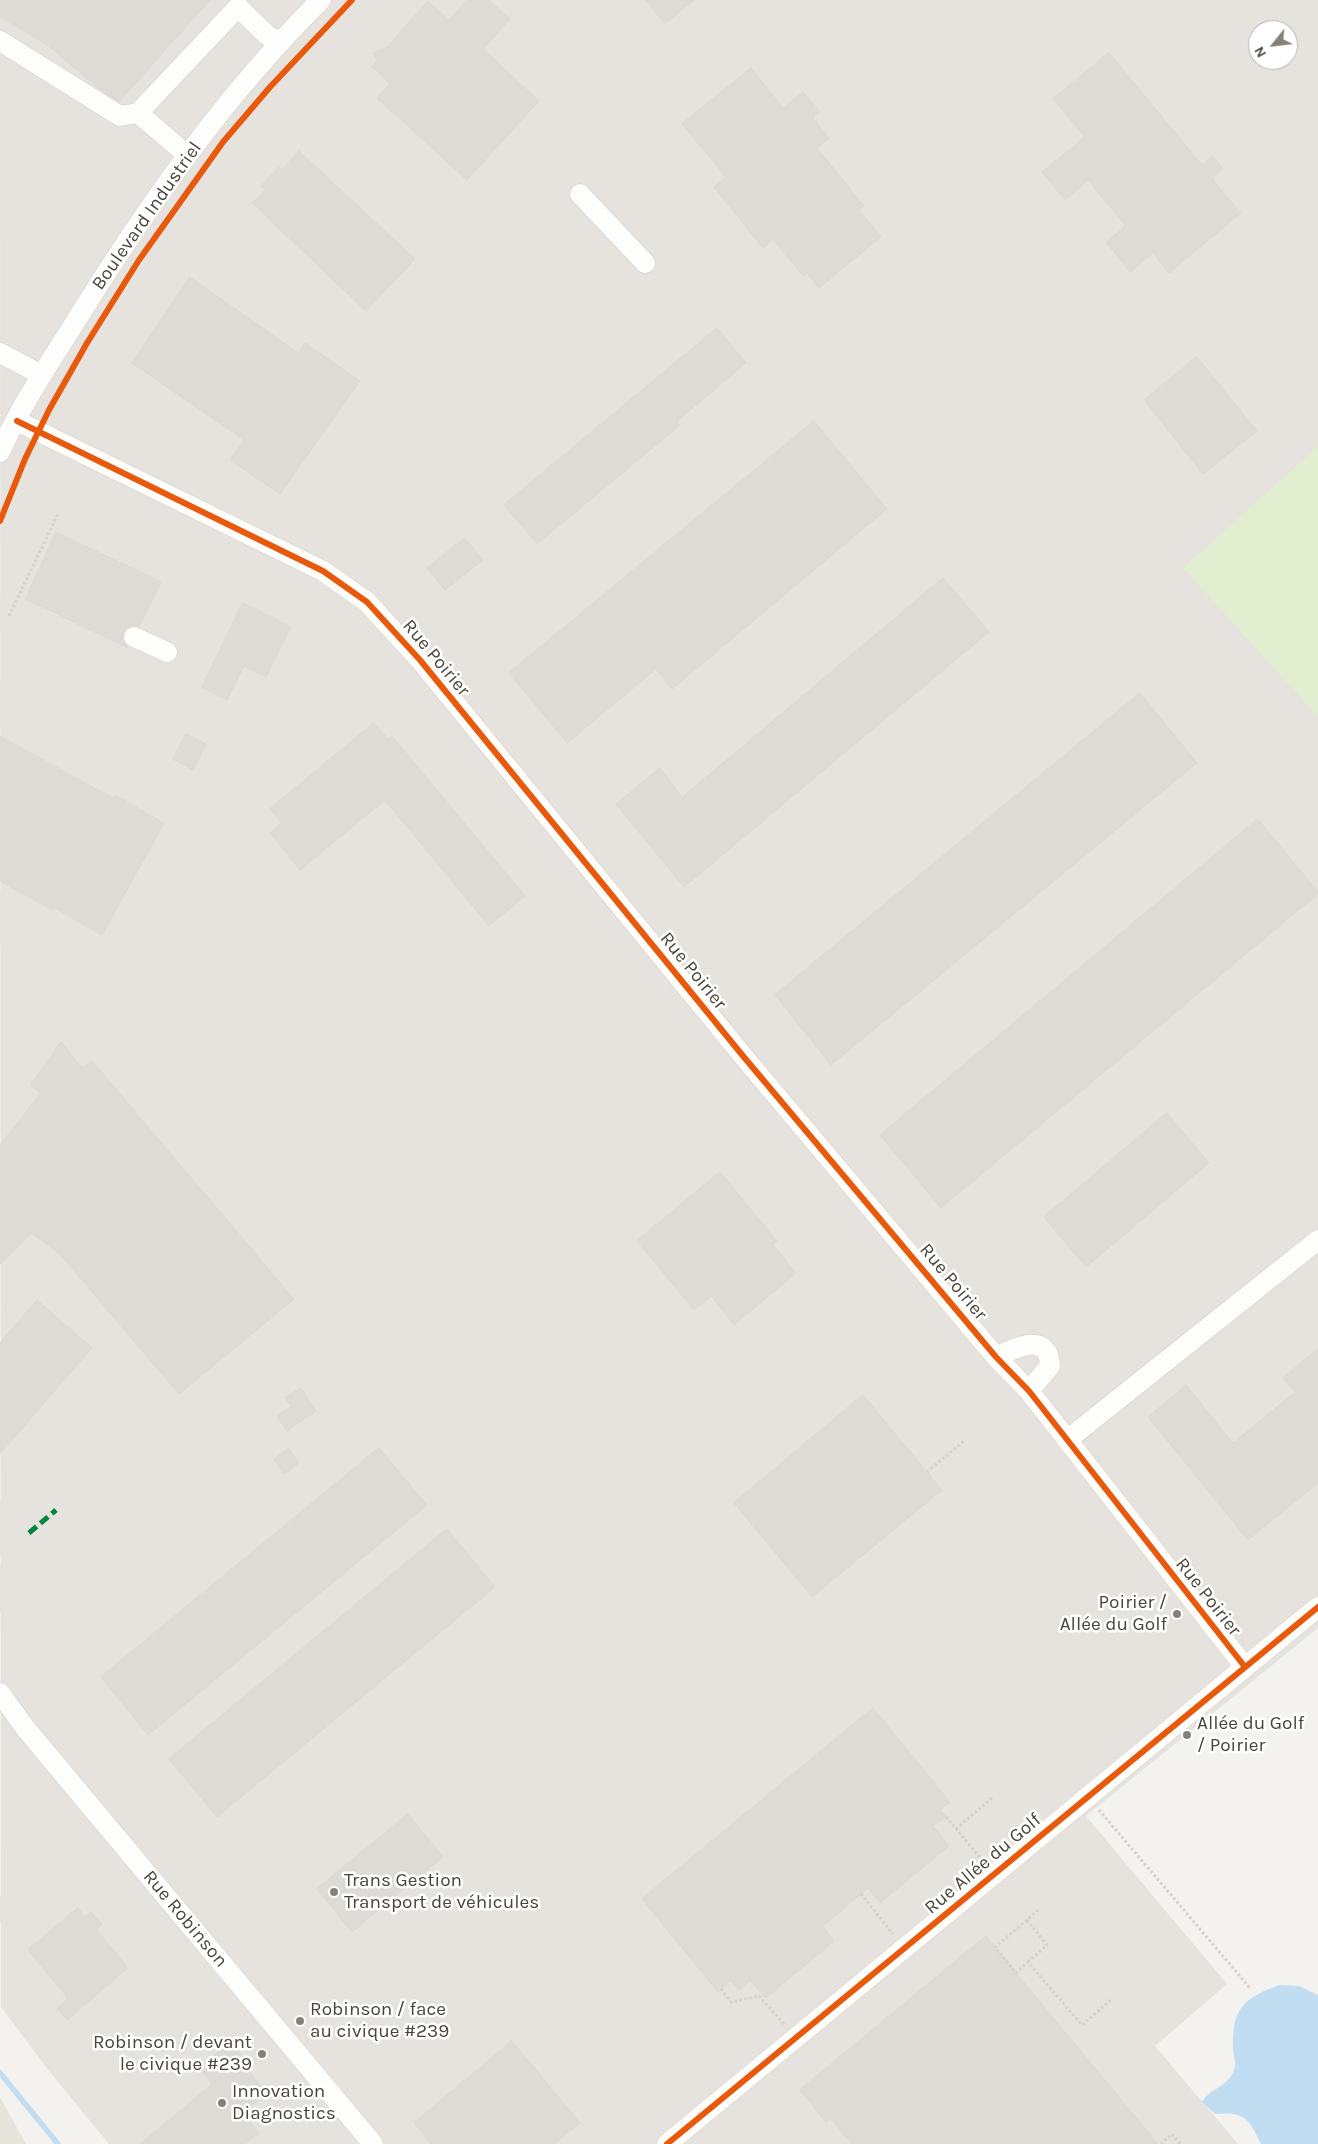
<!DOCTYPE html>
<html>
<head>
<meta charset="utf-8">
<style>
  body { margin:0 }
  #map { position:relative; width:1318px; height:2144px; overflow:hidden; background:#f4f2ee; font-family:Karla,sans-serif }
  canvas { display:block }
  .north { position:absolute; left:1248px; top:20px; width:50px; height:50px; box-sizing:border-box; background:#fff; border:1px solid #b7b4b0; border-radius:50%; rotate:241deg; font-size:14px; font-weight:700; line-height:20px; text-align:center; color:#4b4439 }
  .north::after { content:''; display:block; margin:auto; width:18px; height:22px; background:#868178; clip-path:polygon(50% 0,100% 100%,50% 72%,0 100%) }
</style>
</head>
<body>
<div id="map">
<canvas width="1318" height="2144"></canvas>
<div class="north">N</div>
</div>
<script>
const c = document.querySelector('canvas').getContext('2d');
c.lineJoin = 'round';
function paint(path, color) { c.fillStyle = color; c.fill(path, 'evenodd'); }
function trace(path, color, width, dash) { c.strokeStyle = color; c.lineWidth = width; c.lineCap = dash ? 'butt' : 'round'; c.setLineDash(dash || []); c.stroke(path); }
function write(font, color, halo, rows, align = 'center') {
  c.font = font + ' Karla,sans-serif'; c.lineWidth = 5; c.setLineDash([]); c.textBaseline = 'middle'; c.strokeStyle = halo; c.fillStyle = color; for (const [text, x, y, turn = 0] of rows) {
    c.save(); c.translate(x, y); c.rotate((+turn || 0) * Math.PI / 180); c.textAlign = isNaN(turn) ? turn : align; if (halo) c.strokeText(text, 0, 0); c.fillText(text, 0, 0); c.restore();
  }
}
paint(new Path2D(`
  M0 2097 26 2144H0Z`), '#e7e4dc');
paint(new Path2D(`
  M0 0H1318V1628L1086 1816 1227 1984 1155 2046 1238 2144H109L49 2071 1 2007ZM1258 30H1288V60H1258Z`), '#e6e2de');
paint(new Path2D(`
  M1318 446V717L1183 568Z`), '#e1eecf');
paint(new Path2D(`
  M318 40 368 93 448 170 435 186 459 210 419 255 394 230 429 195 295 65Z
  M323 102 408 185 386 206 300 126Z
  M755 270 1043 622 1013 649 723 297Z
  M102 354 188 409 237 445 225 461 243 476 232 492 174 459 70 410Z
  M764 357 812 413 504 669 466 620 545 555 540 548Z
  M367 376 431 416 344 542 276 506Z
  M35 477 108 510 91 544 22 509 29 483Z
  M894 511 944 571 685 786 662 758 613 798 568 745 655 673 673 693Z
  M112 512 215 562 148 702 0 633V598L2 593 131 652 165 581 96 547Z
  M519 533 537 556 450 631 431 608Z
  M1158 615 1187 648 765 998 735 962Z
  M335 624 381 678 351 702 307 647Z
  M984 642 1007 668 694 925 675 899Z
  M1041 648 1066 679 715 972 688 938Z
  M14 651 163 722 125 796 0 729V679Z
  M401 699 547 876 527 894 380 716Z
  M1248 725 1281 766 860 1114 828 1076Z
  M0 891 105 948 75 989 0 944Z
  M1318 902V969L969 1264 934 1222Z
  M666 1025 702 1067 652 1109 616 1067Z
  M723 1093 817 1209 790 1231 727 1156 704 1175 666 1129 680 1117 702 1112Z
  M542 1128 693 1315 711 1301 745 1345 510 1545 320 1308Z
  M849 1234 862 1250 815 1289 802 1273Z
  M785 1326 823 1370 759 1424 752 1416 731 1434 700 1397Z
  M883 1328 977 1440 951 1461 857 1350Z
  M1140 1423 1234 1539 1201 1566 1107 1449Z
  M14 1486 74 1541 55 1556 85 1591 61 1613 14 1547 0 1556V1499Z
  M1318 1489V1559L1305 1570 1270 1528Z
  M1034 1490 1158 1638 1145 1648 1135 1666 987 1789 967 1766 948 1782 840 1653Z
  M15 1556 75 1637 43 1663 0 1613V1565Z
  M559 1604 673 1743 672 1749 391 1977 356 1933 447 1856 408 1808 318 1885 278 1837Z
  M277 1844 389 1979 337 2022 225 1888Z
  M1097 1847 1192 1960 1177 1972 1190 1988 1142 2026 1133 2015 1107 2007 1087 2026 1033 1961 1047 1945 1026 1909Z
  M46 1855 82 1899 63 1915 27 1871Z
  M108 1875 163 1941 141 1960 86 1894Z
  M23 1877 58 1918 22 1949 0 1922V1896Z
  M184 1981 229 2036 194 2065 149 2010Z
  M418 1983 474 2050 400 2112 344 2045Z
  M138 2021 196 2092 146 2132 89 2061Z`), '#e6e3df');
paint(new Path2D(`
  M1279 1985 1299 1986 1318 1995V2144H1261C1249 2119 1245 2111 1215 2114L1202 2102C1210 2088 1227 2088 1234 2070 1237 2063 1233 2054 1233 2047 1232 2007 1245 1998 1279 1985Z`), '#c0ddf1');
trace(new Path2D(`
  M0 2073 58 2144`), '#c0ddf1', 5.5);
const building = new Path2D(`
  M0 0H210L119 102 98 88 49 46 0 17Z
  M467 0H489L510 19 483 49 539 101 467 180 377 98 390 84 372 67 377 61 373 53 387 47 428 1 449 20Z
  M646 0H694L665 24Z
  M1109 53 1202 165 1212 156 1223 169 1212 179 1241 213 1169 273 1153 253 1130 272 1106 242 1126 226 1088 180 1065 200 1042 172 1085 137 1053 99Z
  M751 68 783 108 803 92 820 112 813 118 829 138 817 148 864 206 859 210 881 237 819 288 807 273 803 276 773 239 763 248 714 187 726 177 682 124Z
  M299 151 415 259 366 311 252 203 265 190 261 186 279 167 282 170Z
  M190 277 298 353 305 343 360 381 280 494 230 460 244 440 132 363Z
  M717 328 746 363 677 421 680 425 537 544 504 505Z
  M1197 357 1257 431 1203 474 1144 400Z
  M814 421 887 509 672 689 656 669 567 743 509 673Z
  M56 532 161 582 139 626 132 625 123 632 122 639 128 648 26 599Z
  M465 538 483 560 445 590 427 568Z
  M943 578 989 632 684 887 616 804 660 768 682 797Z
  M243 603 291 627 266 677 244 666 227 700 202 687Z
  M1140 693 1197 763 831 1065 775 995Z
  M374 723 388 739 392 736 525 896 489 926 385 800 300 870 270 833 282 823 270 809Z
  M186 734 206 744 193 770 173 759Z
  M0 736 113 798 115 795 164 823 102 935 53 907 52 910 0 881Z
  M1258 819 1318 892V894L941 1208 880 1135Z
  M61 1042 82 1068 92 1061 294 1299 179 1394 59 1253 31 1233 0 1264V1145L40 1094 31 1085Z
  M1167 1113 1209 1163 1086 1267 1044 1217Z
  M720 1172 777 1241 773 1245 796 1273 734 1325 711 1296 694 1310 637 1241Z
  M37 1300 92 1348 0 1454V1343Z
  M1318 1349V1483L1248 1540 1148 1417 1186 1385 1233 1443 1295 1392 1283 1378Z
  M301 1388 316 1411 287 1431 277 1416 291 1406 285 1398Z
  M863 1395 942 1490 812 1597 734 1503Z
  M379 1448 427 1505 148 1735 101 1677Z
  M289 1449 299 1463 284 1474 274 1459Z
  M447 1529 495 1587 217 1817 169 1759Z
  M873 1708 950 1802 940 1810 946 1817 933 1826 949 1846 880 1903 868 1888 823 1926 834 1941 766 1998 750 1980 739 1990 731 1981 718 1992 642 1899Z
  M408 1814 443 1857 352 1932 317 1889Z
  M78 1908 85 1917 91 1912 102 1924 96 1929 128 1968 67 2020 57 2008 68 1998 28 1950Z
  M986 1936 1016 1973 1158 2144H852L830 2118 826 2122 800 2090Z
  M512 2041 580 2123 554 2144H431L414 2123Z
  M231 2042 242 2056 238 2058 267 2093 243 2113 259 2133 245 2144H140L212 2084 199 2068Z`);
paint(building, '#dedbd6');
trace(building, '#dcd9d4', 1);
const minor = new Path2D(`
  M0 41 120 116 138 113
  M187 155 138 113 238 7 267 35 280 43
  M580 194 645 263
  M0 353 42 375
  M17 421 323 571 367 602 420 660 743 1056 996 1357 1029 1391 1245 1667
  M0 452C22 402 55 355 84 308 153 198 228 92 321 0
  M134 637 167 652
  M996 1357C1014 1348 1049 1331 1050 1366L1029 1391
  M1067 1440 1318 1240
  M0 1693 26 1729 373 2144
  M667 2144 1318 1607`);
trace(minor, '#d2d0cb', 21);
trace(new Path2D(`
  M9 616 58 514
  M927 1472 965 1440
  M1099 1810 1250 1988
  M946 1817 982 1860
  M956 1829 993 1797
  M861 1894 893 1934
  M1027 1920 995 1947 1016 1973 1028 1962 1082 2025 1112 1999
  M1028 1962 1047 1945 1027 1920 1038 1910
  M721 1989 731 2002 759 1996 784 2024
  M1161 2144 1172 2134 1180 2144`), '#d3d2cc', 3, [2.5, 2.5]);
trace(minor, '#fdfdfc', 20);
trace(new Path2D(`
  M29 1533 56 1510`), '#00873e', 5, [10, 5]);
trace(new Path2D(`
  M17 421 323 571 367 602 420 660 743 1056 996 1357 1029 1391 1245 1667
  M0 521 25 459 49 410 87 343 139 260 223 142 270 87 352 0
  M667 2144 1318 1607`), '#e8590c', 6);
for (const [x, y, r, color] of [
  [1177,1614,5,"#868178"],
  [1187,1735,5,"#868178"],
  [334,1892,5,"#868178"],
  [300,2021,5,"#868178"],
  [262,2054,5,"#868178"],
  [222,2103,5,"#868178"]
]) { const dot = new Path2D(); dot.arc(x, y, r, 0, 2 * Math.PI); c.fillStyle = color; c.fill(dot); trace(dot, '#fff', 2); }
write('19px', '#4b4439', '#fff', [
  ["Boulevard Industriel",147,216,-55],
  ["Rue Poirier",436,658,50],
  ["Rue Poirier",693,971,51],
  ["Rue Poirier",953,1282,50],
  ["Rue Poirier",1208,1597,52],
  ["Rue Allée du Golf",983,1864,-40],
  ["Rue Robinson",185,1919,50]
]);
write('19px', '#4b4439', '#fff', [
  ["Poirier /",1167,1603,"right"],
  ["Allée du Golf",1167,1625,"right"],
  ["Allée du Golf",1197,1724],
  ["/ Poirier",1197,1746],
  ["Trans Gestion",344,1881],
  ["Transport de véhicules",344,1903],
  ["Robinson / face",310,2010],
  ["au civique #239",310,2032],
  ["Robinson / devant",252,2043,"right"],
  ["le civique #239",252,2065,"right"],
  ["Innovation",232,2092],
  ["Diagnostics",232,2114]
], 'left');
</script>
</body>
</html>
